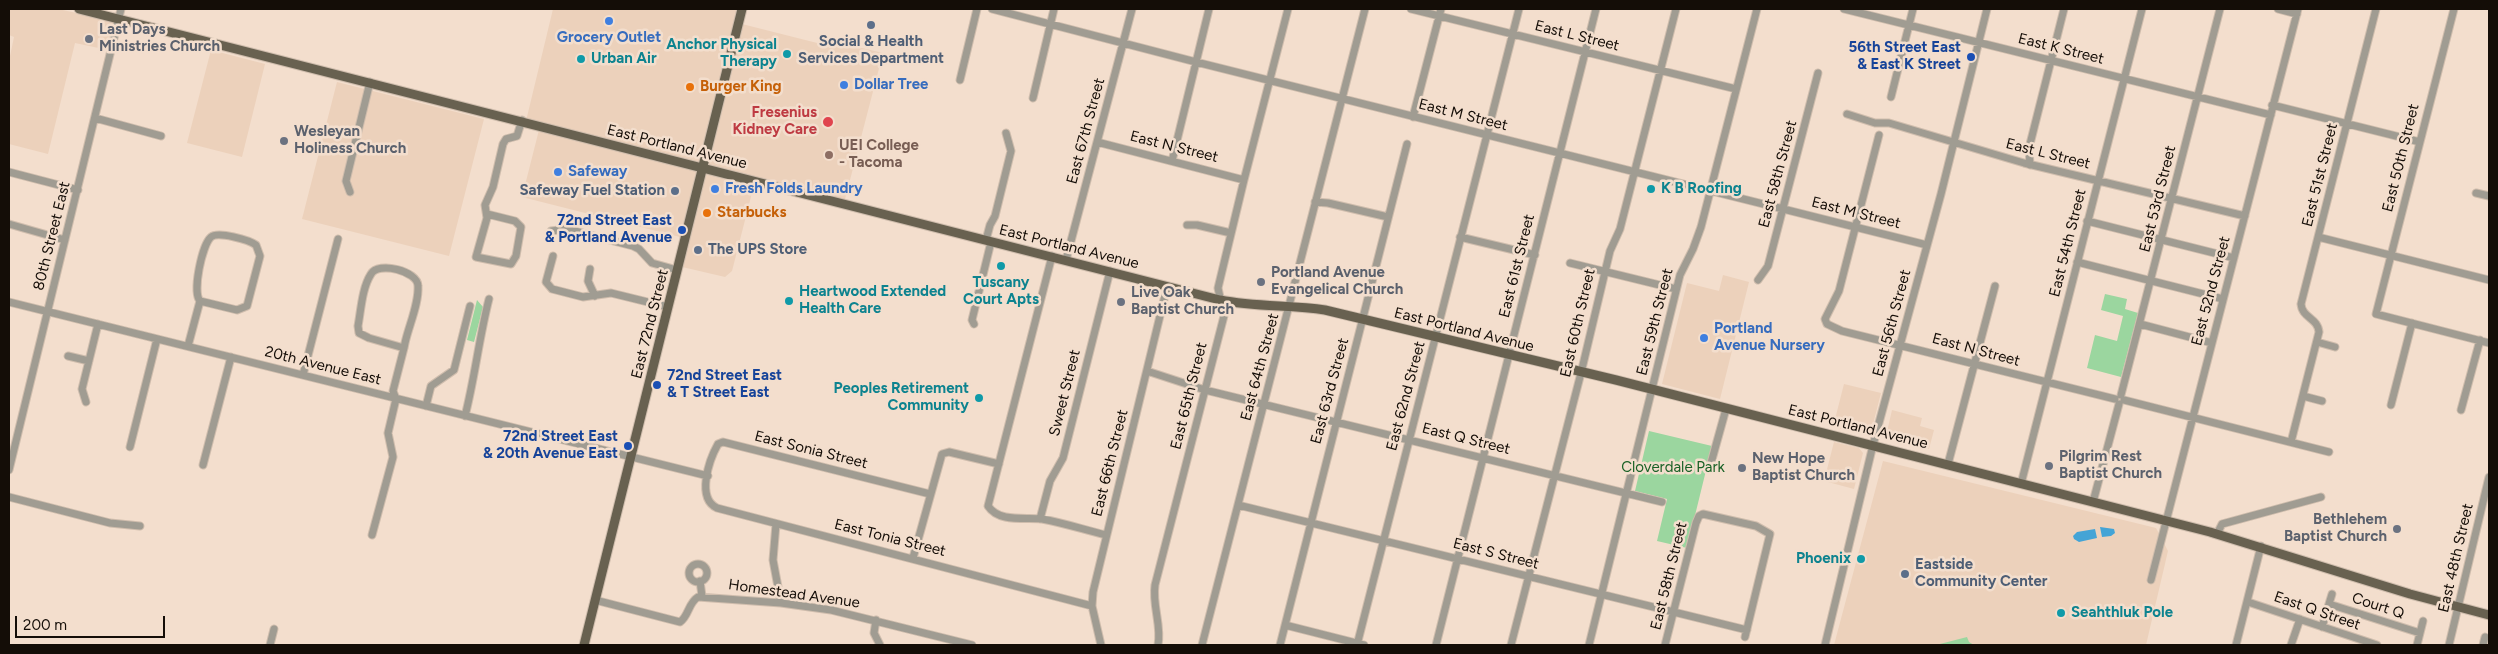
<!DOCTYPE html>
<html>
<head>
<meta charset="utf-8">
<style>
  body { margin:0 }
  #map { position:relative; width:2498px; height:654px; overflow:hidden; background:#f3decd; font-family:Figtree,sans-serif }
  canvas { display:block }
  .frame { position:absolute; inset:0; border:10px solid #140d07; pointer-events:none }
  .scale { position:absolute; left:15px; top:616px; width:150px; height:22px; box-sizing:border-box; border:2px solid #140d07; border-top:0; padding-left:6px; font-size:15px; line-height:18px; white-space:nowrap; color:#140d07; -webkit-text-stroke:4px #f3decd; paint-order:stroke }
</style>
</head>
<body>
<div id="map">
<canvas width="2498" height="654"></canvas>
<div class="frame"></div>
<div class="scale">200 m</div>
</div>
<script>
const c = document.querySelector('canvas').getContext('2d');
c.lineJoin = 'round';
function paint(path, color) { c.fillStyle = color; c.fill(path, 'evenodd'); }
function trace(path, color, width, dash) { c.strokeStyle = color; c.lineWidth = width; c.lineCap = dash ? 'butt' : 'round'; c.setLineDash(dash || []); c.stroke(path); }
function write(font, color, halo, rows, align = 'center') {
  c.font = font + ' Figtree,sans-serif'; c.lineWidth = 5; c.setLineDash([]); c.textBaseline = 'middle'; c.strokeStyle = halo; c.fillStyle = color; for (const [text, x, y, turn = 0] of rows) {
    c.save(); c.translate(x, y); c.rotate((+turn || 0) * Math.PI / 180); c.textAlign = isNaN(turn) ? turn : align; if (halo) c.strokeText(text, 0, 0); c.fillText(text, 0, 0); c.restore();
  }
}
paint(new Path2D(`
  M9 9H58L114 21 108 50 75 43 48 154 9 144V61L14 37 9 35Z
  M553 9H742L738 23 829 46 862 48 883 53 844 203 755 181 732 271 725 277 678 266 684 238 522 197 540 126 526 121Z
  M211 50 265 64 242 157 187 143Z
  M337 82 484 119 449 256 302 219Z
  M1723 275 1749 282 1720 399 1662 384 1687 283 1719 291Z
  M1844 384 1881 393 1870 436 1833 427Z
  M1892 410 1922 418 1920 426 1934 430 1929 449 1888 439 1886 436Z
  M1834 442 1859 448 1863 453 1854 489 1824 481Z
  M1883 461 2156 528 2168 551 2146 645H1834Z`), '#ecd1bb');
paint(new Path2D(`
  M2105 294 2127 299 2125 309 2138 313 2121 377 2087 368 2095 335 2117 341 2123 316 2101 310Z
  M477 300 483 307 474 342 467 340Z
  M1649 431 1712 446 1687 548 1657 541 1667 499 1635 491Z
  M1967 637 1969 642 1974 645H1936Z`), '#9bd69f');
paint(new Path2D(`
  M2100 527 2114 529 2115 533 2111 536 2102 537Z
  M2095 529 2097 538 2079 542 2074 539 2073 536 2077 532Z`), '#44a4d6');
const minor = new Path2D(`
  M992 9 1196 62 1927 245
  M1411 9 1736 89
  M1844 9 2271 115
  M2278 9 2297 14
  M2454 9 2376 314 2489 343
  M960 80 977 9
  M1891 97 1913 9
  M1033 98 1054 9
  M2272 105 2420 142
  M1847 114 1875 123H1889L2024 163 2245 216
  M1413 117 1441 9
  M95 118 161 136
  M1879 135 1839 291 1825 319 1827 324 1842 331 2115 399
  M1097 142 1244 180
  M1172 161 1209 9
  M2030 165 2029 148 2064 9
  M9 172 78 190
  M350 192 346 181 370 82
  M2476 193 2489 196
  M1315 202 1328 203 1388 217
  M487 214 515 221 521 227 516 256 511 264 476 257 487 218 485 205 493 187 503 144 506 139 517 136 522 120
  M2087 221 2234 258
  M9 224 65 240
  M1187 225H1197L1231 233
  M551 231 567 229 633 246 639 249 652 263 677 270
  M1460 237 1535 255
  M2318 237 2489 280
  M986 240 990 225 995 216 1011 151 1006 133
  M553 256 546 282 552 289 583 297 611 293 668 307
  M1052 256 988 506C999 523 1026 517 1042 519 1064 523 1085 530 1106 535
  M1066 260 1132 9
  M2077 262 2223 299
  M1570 263 1676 289
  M590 269 588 281 595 296
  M1758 280 1768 266 1818 73
  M9 302 708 476
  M974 324 972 320 991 242
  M2140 324 2212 343
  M2317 342 2335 347
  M188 346 200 301C192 292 202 245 211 237 218 231 249 240 256 245L260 256 247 306 237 310 200 301
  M68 356 89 361
  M1147 371 1205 390 1662 502
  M303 375 338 239
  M2121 395 2220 9
  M2303 396 2322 401
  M2124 400 2329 452
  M86 402 82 389 98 324
  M2391 405 2412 323
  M426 406 431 386 454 370 470 306
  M2461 410 2480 340
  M465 416C475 377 479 338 489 299
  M2291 442 2319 332C2318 318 2302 318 2301 304L2376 9
  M130 447 157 339
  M1711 463 1726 409
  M1948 464 1995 286
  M203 465 231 357
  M9 470 121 9
  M2021 484 2142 9
  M930 494 723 442 718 444C709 460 696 498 717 508L1092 606
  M9 497 110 523 140 526
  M2093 502 2119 404
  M1238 505 1747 630
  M1040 519 1050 481 1063 458 1110 271
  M776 524 773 560 781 603
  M2217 534 2222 524 2321 497
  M372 535 393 457 388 433 396 399 393 391 404 348 405 343C409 325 419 304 418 286 418 271 378 261 371 274 362 288 361 310 358 326L359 333 369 338 404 348
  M913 558 942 454 949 452 999 464
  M689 573a9 9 0 1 1 18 0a9 9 0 1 1-18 0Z
  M2151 580 2298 9
  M700 581 702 596
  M595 600 680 622C689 616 688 603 698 597L781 603 831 610 972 645
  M2248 602 2377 645
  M2329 604 2420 633
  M876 620 874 633 880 645
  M1285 625 1364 645
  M2322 627 2332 594
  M270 645 274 629
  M1101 645 1092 606 1093 592 1167 287
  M1158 645C1162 626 1152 606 1155 585L1224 316 1218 288 1244 180 1288 9
  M1202 645 1365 9
  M1280 645 1407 144
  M1357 645 1519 9
  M1436 645 1596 9
  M1511 645 1581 373 1610 251 1620 229 1676 9
  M1589 645 1680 275 1693 249 1701 227 1757 9
  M1665 645 1696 523 1699 516 1703 514 1756 526 1770 534 1745 637
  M1825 645 1873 445 1941 194 1987 9
  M2236 645 2261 546
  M2291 645 2300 619
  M2417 645 2423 621
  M2449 645 2489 477
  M2483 645 2485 637`);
const major = new Path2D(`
  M79 9 1220 300C1255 307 1290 305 1325 310L1616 380 2210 532 2410 594 2489 615
  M584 645 742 9`);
trace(minor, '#cfbdad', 9);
trace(major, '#cfbdad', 11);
trace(minor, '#a09c92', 7);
trace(major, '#686150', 9);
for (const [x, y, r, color] of [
  [609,21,5,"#3f7fe0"],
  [871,25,5,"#5c6f8a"],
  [89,39,5,"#6b7280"],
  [787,54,5,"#0f9aa8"],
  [1971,57,5,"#1a4fb4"],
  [581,59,5,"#0f9aa8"],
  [844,85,5,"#3f7fe0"],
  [690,87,5,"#e8710a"],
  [828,122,6,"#e0444e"],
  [284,141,5,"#6b7280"],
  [829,155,5,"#8d6e63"],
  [558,172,5,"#3f7fe0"],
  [715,189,5,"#3f7fe0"],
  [1651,189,5,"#0f9aa8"],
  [675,191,5,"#5c6f8a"],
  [707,213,5,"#e8710a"],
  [682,230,5,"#1a4fb4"],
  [698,250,5,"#5c6f8a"],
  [1001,266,5,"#0f9aa8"],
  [1261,282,5,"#6b7280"],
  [789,301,5,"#0f9aa8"],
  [1121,302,5,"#6b7280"],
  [1704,338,5,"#3f7fe0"],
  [657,385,5,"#1a4fb4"],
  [979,398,5,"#0f9aa8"],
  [628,446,5,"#1a4fb4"],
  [2049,466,5,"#6b7280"],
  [1742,468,5,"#6b7280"],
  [2397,529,5,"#6b7280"],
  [1861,559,5,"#0f9aa8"],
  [1905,574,5,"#5c6f8a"],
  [2061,613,5,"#0f9aa8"]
]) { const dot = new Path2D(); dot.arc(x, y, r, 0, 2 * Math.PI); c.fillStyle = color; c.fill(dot); trace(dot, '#f3decd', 2); }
write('bold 15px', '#5b616d', '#f3decd', [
  ["Last Days",99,30],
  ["Ministries Church",99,47],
  ["Wesleyan",294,132],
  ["Holiness Church",294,149],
  ["Portland Avenue",1271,273],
  ["Evangelical Church",1271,290],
  ["Live Oak",1131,293],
  ["Baptist Church",1131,310],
  ["Pilgrim Rest",2059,457],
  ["Baptist Church",2059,474],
  ["New Hope",1752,459],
  ["Baptist Church",1752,476],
  ["Bethlehem",2387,520,"right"],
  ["Baptist Church",2387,537,"right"]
], 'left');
write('15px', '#140d07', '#f3decd', [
  ["East L Street",1577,36,14],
  ["East K Street",2061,49,14],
  ["East M Street",1463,115,14],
  ["East 67th Street",1086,131,-75],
  ["East Portland Avenue",677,147,14],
  ["East N Street",1174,147,14],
  ["East L Street",2048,154,14],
  ["East 50th Street",2401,158,-76],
  ["East 58th Street",1778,174,-75],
  ["East 51st Street",2320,175,-76],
  ["East 53rd Street",2158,199,-76],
  ["East M Street",1856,213,14],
  ["80th Street East",52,236,-76],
  ["East 54th Street",2068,243,-76],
  ["East Portland Avenue",1069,247,14],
  ["East 61st Street",1517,266,-76],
  ["East 52nd Street",2211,291,-75],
  ["East 59th Street",1655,322,-76],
  ["East 60th Street",1578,323,-77],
  ["East 56th Street",1892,323,-75],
  ["East 72nd Street",650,324,-76],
  ["East Portland Avenue",1464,330,14],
  ["East N Street",1976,350,15],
  ["20th Avenue East",323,366,14],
  ["East 64th Street",1260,367,-75],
  ["East 63rd Street",1330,391,-75],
  ["Sweet Street",1065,393,-76],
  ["East 65th Street",1189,396,-76],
  ["East 62nd Street",1406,396,-75],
  ["East Portland Avenue",1858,427,14],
  ["East Q Street",1466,439,14],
  ["East Sonia Street",811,450,14],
  ["East 66th Street",1110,463,-76],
  ["East Tonia Street",890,538,14],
  ["East S Street",1496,554,14],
  ["East 48th Street",2456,558,-77],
  ["East 58th Street",1669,576,-76],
  ["Homestead Avenue",794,594,8],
  ["Court Q",2378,606,18],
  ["East Q Street",2317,611,19]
]);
write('bold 15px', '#366cbe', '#f3decd', [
  ["Grocery Outlet",609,38,"center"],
  ["Dollar Tree",854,85],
  ["Safeway",568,172],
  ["Fresh Folds Laundry",725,189],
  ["Portland",1714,329],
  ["Avenue Nursery",1714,346]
], 'left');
write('bold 15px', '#4e5e75', '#f3decd', [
  ["Social & Health",871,42,"center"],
  ["Services Department",871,59,"center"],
  ["Safeway Fuel Station",665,191,"right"],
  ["The UPS Store",708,250],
  ["Eastside",1915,565],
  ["Community Center",1915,582]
], 'left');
write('bold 15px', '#0d838f', '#f3decd', [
  ["Anchor Physical",777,45,"right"],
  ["Therapy",777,62,"right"],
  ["Urban Air",591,59],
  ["K B Roofing",1661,189],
  ["Tuscany",1001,283,"center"],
  ["Court Apts",1001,300,"center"],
  ["Heartwood Extended",799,292],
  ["Health Care",799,309],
  ["Peoples Retirement",969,389,"right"],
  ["Community",969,406,"right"],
  ["Phoenix",1851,559,"right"],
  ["Seahthluk Pole",2071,613]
], 'left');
write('bold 15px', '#164399', '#f3decd', [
  ["56th Street East",1961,48],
  ["& East K Street",1961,65],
  ["72nd Street East",672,221],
  ["& Portland Avenue",672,238],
  ["72nd Street East",667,376,"left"],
  ["& T Street East",667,393,"left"],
  ["72nd Street East",618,437],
  ["& 20th Avenue East",618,454]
], 'right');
write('bold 15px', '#c56008', '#f3decd', [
  ["Burger King",700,87],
  ["Starbucks",717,213]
], 'left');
write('bold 15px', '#be3a42', '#f3decd', [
  ["Fresenius",817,113],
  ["Kidney Care",817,130]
], 'right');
write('bold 15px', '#785e54', '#f3decd', [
  ["UEI College",839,146],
  ["- Tacoma",839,163]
], 'left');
write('15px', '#196126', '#f3decd', [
  ["Cloverdale Park",1673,468]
]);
</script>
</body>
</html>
